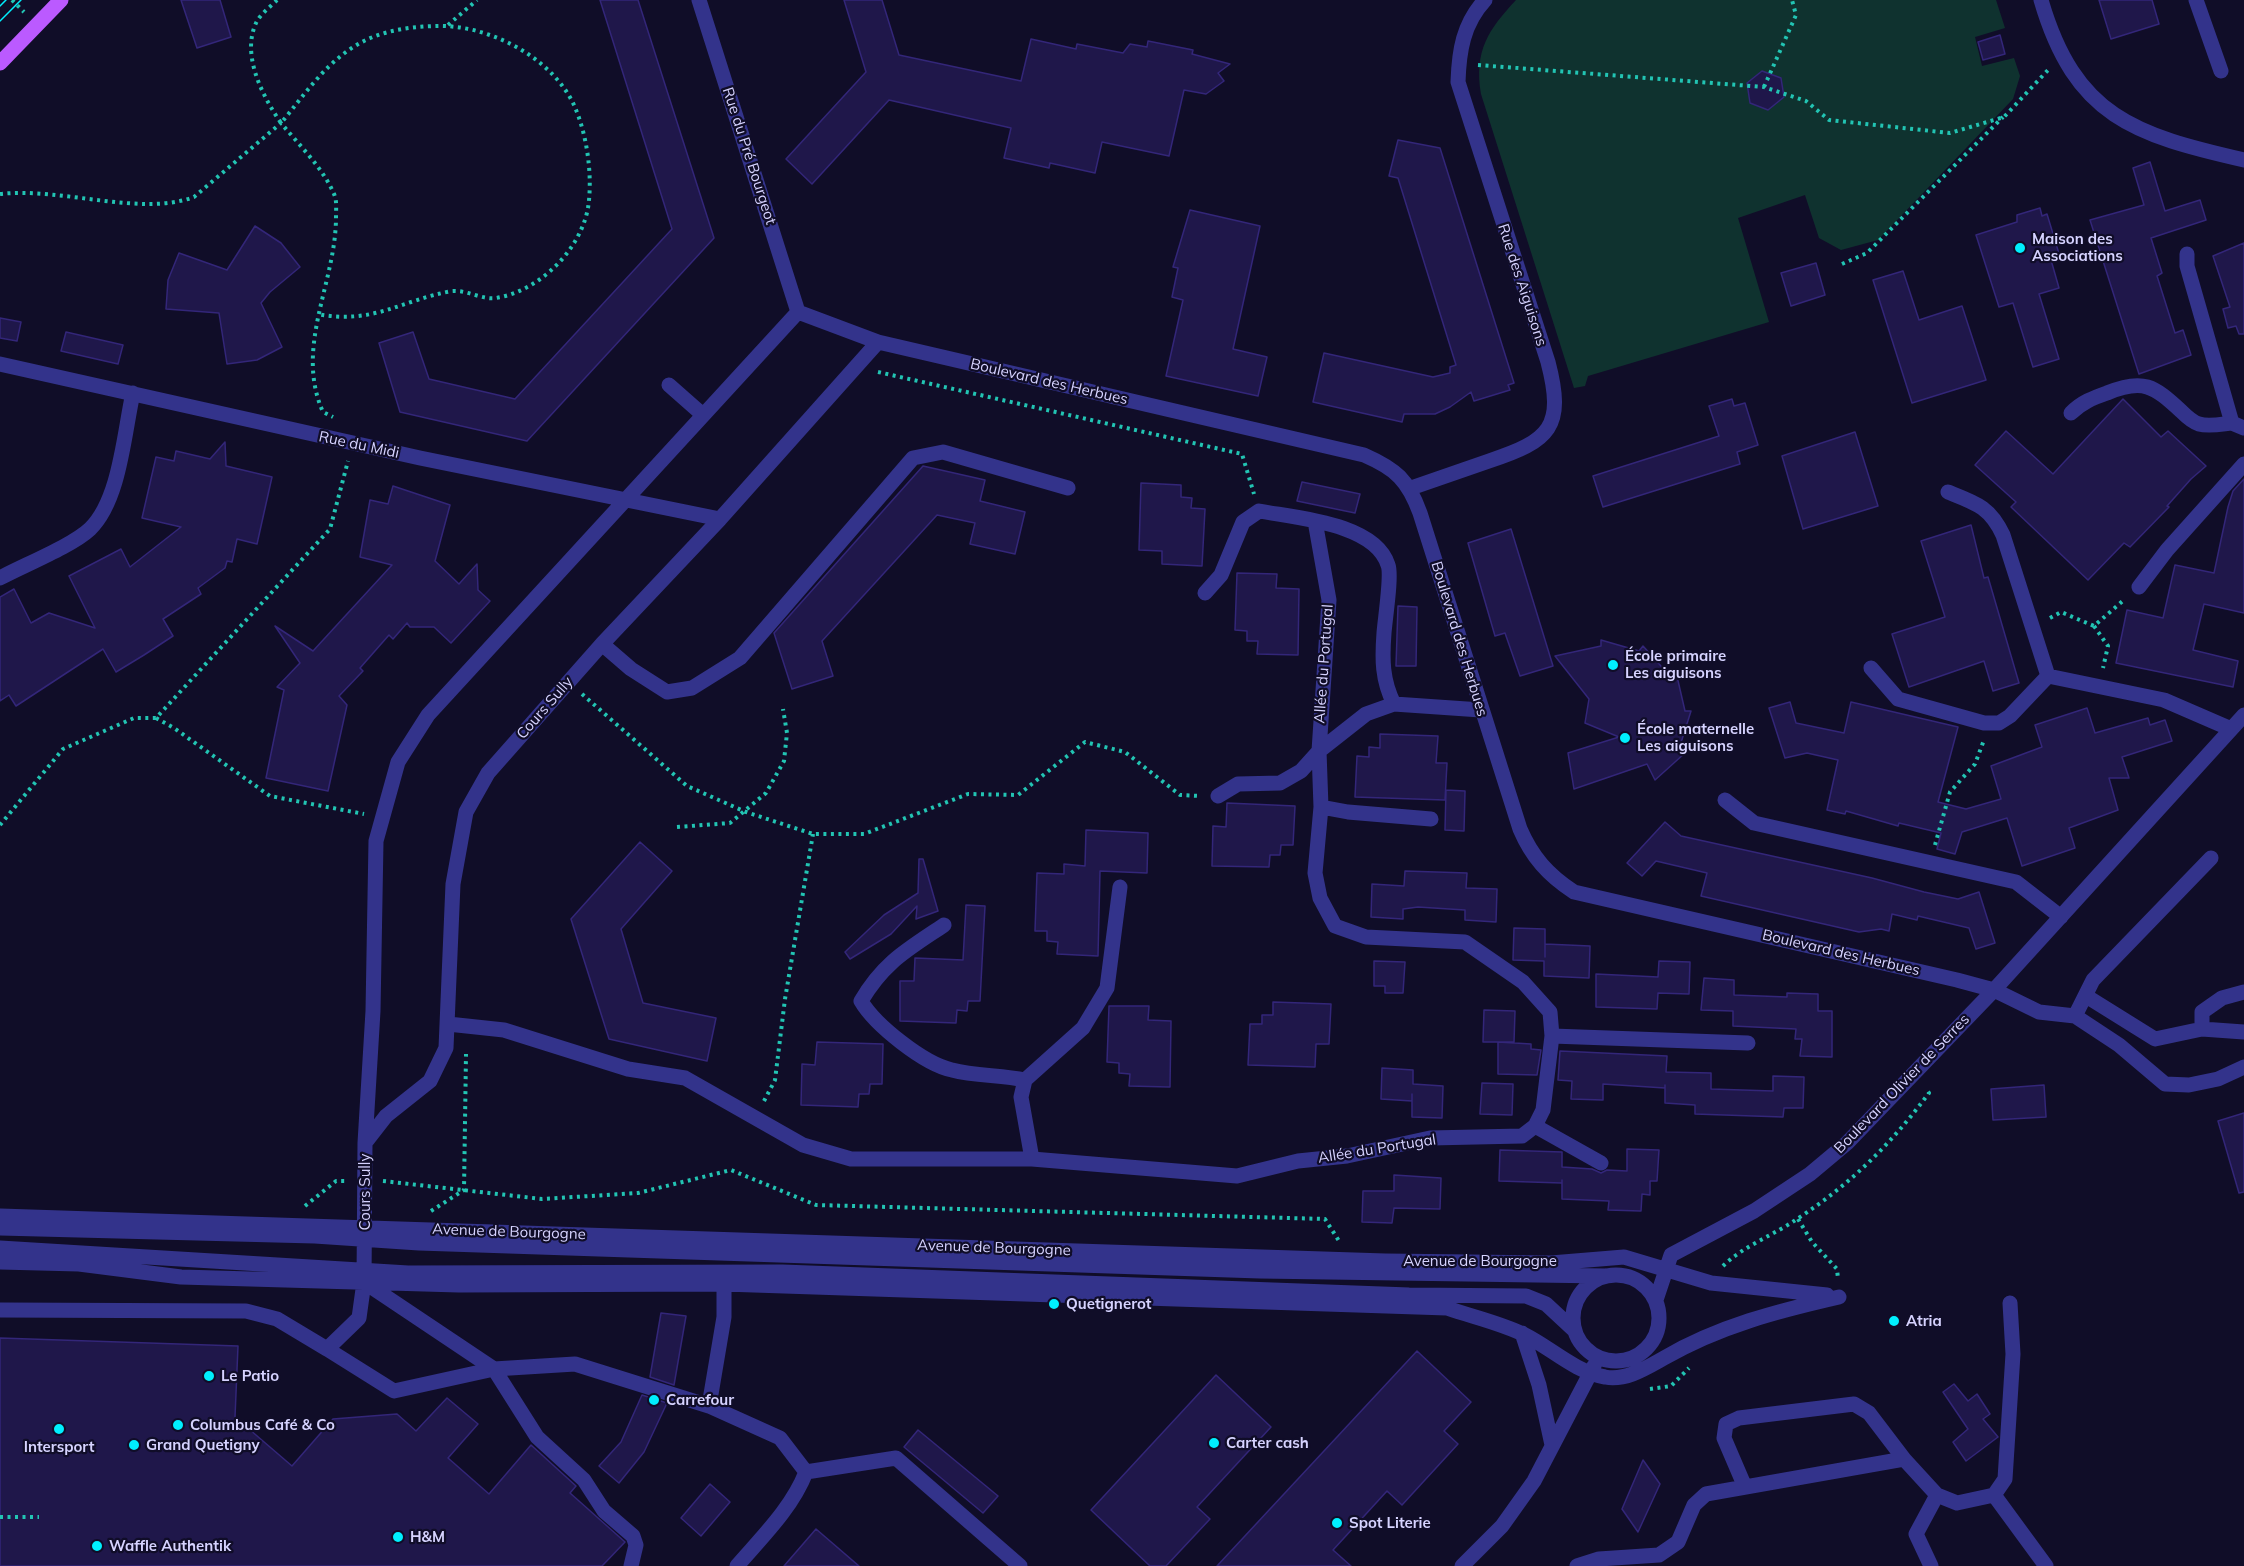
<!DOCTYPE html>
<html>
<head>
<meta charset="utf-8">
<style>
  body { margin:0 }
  canvas { display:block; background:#100d28 }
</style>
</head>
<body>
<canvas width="2244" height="1566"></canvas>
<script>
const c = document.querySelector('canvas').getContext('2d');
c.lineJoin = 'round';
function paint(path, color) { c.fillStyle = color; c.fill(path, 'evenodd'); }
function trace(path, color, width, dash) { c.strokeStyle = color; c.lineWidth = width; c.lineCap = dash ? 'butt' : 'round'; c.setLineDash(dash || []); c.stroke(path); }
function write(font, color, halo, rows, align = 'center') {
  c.font = font + ' Mulish,sans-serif'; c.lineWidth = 4.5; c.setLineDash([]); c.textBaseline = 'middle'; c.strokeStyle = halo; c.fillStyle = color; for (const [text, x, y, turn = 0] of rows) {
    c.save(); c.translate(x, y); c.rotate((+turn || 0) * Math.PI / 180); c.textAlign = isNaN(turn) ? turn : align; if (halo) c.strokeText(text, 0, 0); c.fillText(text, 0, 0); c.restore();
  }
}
paint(new Path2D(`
  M1516 0H1996L2005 28 1975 37 1982 66 2014 58 2020 76 2013 99 1878 240 1841 250 1819 238 1805 195 1738 218 1769 322 1588 376 1585 386 1574 388 1481 94C1474 51 1488 30 1516 0Z`), '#0f322f');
const building = new Path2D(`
  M181 0H220L231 37 197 48Z
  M600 0H638L714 238 527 441 400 412 379 343 413 332 429 379 515 399 672 229Z
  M844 0H882L899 55 1021 81 1031 39 1076 49 1077 44 1123 53 1130 44 1147 47 1148 41 1193 50 1192 54 1230 64 1218 73 1224 81 1206 94 1184 90 1169 156 1102 142 1095 173 1050 163 1049 168 1004 158 1011 128 889 100 812 184 786 159 866 72Z
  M2099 0H2152L2159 24 2111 39Z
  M2000 35 2005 54 1983 60 1978 42Z
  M1762 71 1781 78 1784 97 1768 110 1750 103 1747 83Z
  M1398 140 1440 148 1514 383 1508 385 1510 390 1474 401 1471 392 1450 407 1435 414H1404L1402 422 1313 402 1324 353 1433 377 1450 373V367L1456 365 1398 178 1389 176Z
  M2150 162 2165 211 2200 200 2206 220 2151 238 2162 273 2157 276 2175 333 2183 330 2191 355 2139 374 2090 220 2144 205 2133 168Z
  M2040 208 2042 216 2047 214 2060 257 2051 260 2059 288 2039 294 2059 359 2033 367 2013 303 1999 307 1976 235 2017 222V215Z
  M1190 210 1260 226 1233 349 1267 357 1258 396 1166 376 1183 300 1172 297 1178 268 1173 267Z
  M255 226 281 243 300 267 270 292 261 303 282 347 257 360 227 364 219 313 166 309 168 280 179 253 227 270Z
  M2244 243V334H2239L2236 326 2228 328 2223 309 2230 307 2213 256Z
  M1816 263 1825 295 1791 306 1781 273Z
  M1903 271 1919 320 1962 306 1986 380 1912 403 1873 280Z
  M0 318 21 322 17 341 0 338Z
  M66 332 123 345 118 364 61 351Z
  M1732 399 1734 406 1745 403 1758 445 1737 452 1740 464 1603 507 1593 476 1719 436 1709 406Z
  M2123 399 2161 437 2168 431 2206 466 2191 479 2167 506 2169 507 2130 547 2124 543 2088 580 2011 507 2016 502 1975 465 2006 431 2053 474Z
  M1855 432 1878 506 1803 529 1782 456Z
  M225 442 226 466 272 477 257 544 237 539 232 562 227 561 225 568 198 588 201 594 163 619 173 636 144 655 116 672 103 649 16 706 9 695 0 701V597L14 589 31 623 49 613 95 628 69 576 121 549 130 567 181 527 142 518 156 457 174 461 176 451 210 459Z
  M923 466 985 480 980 501 1025 512 1015 554 970 544 975 523 937 515 822 641 833 676 792 689 774 633Z
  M2244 479V613L2204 604 2193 650 2238 661 2233 687 2116 663 2127 610 2163 618 2175 565 2214 573 2228 507 2233 491Z
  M1302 482 1360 494 1355 513 1297 501Z
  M1141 483 1181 485V497L1192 498 1191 508 1205 509 1202 566 1162 564V551L1139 550Z
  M393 486 450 505 435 561 459 584 477 564 478 590 490 601 451 643 434 627H410L407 623 393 639 389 635 360 668 363 671 339 696 347 705 328 791 266 778 284 690 277 687 300 663 275 626 313 651 392 565 360 557 370 500 388 504Z
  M1971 525 1984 578 1988 577 2019 683 1993 691 1984 661 1909 687 1892 634 1945 617 1921 541Z
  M1511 529 1553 666 1520 676 1505 633 1495 636 1468 543Z
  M1237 573 1277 574 1276 588 1299 589 1298 655 1257 654 1258 641H1247V631L1235 630Z
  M1398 606 1417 607 1416 666H1396Z
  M1601 640 1639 651 1643 646 1669 675 1676 672 1685 711H1691L1679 749 1685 753 1655 780 1647 764 1574 789 1568 753 1619 737 1585 723 1589 699 1555 656 1601 646Z
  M1790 702 1796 723 1844 733 1851 702 1958 727 1938 802 1966 809 2001 799 1991 766 2042 747 2035 725 2087 708 2095 733 2148 718 2150 725 2165 720 2172 741 2122 757 2129 778H2109L2118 810 2069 828 2075 848 2022 866 2007 818 1962 832 1955 854 1937 849 1941 833 1899 823 1898 826 1846 811 1845 814 1827 810 1838 760 1807 753 1785 758 1769 708Z
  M1380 734 1438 736 1436 763H1447L1445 800 1355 797 1357 756 1369 757V747L1380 748Z
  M1446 790 1465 791 1464 831 1445 830Z
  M1227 803 1295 806 1293 845H1281L1280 855H1270L1269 867 1212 866 1213 826 1226 827Z
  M1665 822 1681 836 1872 878 1924 892 1958 899 1979 892 1995 943 1976 949 1969 928 1918 916 1917 920 1892 914 1889 931 1881 929 1859 932 1701 896 1707 873 1656 861 1642 876 1627 863Z
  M1086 830 1148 833 1147 873 1100 871 1098 956 1057 954 1058 942 1047 941V931H1035L1037 873 1064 874V864L1085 866Z
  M640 842 672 871 621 929 643 1003 716 1018 707 1061 609 1039 571 919Z
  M919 859H923L938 911 916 919 917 906 891 934 850 959 845 952 884 915 918 893Z
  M1405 871 1467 873 1466 888 1497 889 1496 922 1465 920V910L1418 907 1403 909V919L1371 917 1372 884 1404 886Z
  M966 905 985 906 980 1001H968L967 1011 957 1010 956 1023 900 1021V981H914L915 958 963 960Z
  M1514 928 1545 929V957V944L1590 946 1589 978 1544 976V961L1513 960Z
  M1374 961 1405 962 1403 993H1385V986H1374Z
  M1659 961 1690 962 1689 994 1658 993 1657 1009 1596 1007V974L1658 977Z
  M1704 978 1734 980V995L1787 997V993L1818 994V1011H1832V1057L1800 1056 1802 1039H1795L1796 1029 1733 1026V1011L1701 1010Z
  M1273 1002 1331 1004 1329 1044H1316L1315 1067 1248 1065 1250 1024H1262V1015H1273Z
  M1109 1006H1149L1148 1020 1171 1021 1170 1087 1129 1086 1130 1074 1119 1073V1063L1107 1062Z
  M1484 1010 1515 1011 1514 1042H1483Z
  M817 1042 883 1044 882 1084H870L869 1094H859L858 1107 801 1105 802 1064 815 1065Z
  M1498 1042 1531 1044V1049L1541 1050 1537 1075 1498 1074Z
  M1560 1051 1667 1056 1666 1072 1711 1073V1089L1773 1091V1076L1804 1077 1803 1108H1784L1783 1117 1695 1114V1105L1665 1103V1085V1088L1603 1084V1100L1571 1099 1572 1081 1558 1080Z
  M1382 1068 1413 1070V1084L1443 1086 1442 1118 1412 1117V1094V1101L1381 1099Z
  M1482 1083 1513 1084 1512 1115 1480 1114Z
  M2044 1085 2046 1117 1993 1120 1991 1089Z
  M2244 1113V1192L2239 1193 2218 1121Z
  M1627 1149 1659 1150 1657 1181H1650V1195L1642 1194 1641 1211 1608 1210 1609 1201 1562 1199V1180V1183L1499 1181 1500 1150 1562 1152V1167L1592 1169 1601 1173 1607 1170 1627 1171Z
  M1394 1175 1441 1178 1440 1209 1394 1208 1392 1223 1362 1222 1363 1191H1394Z
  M661 1313 686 1316 674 1385 650 1377Z
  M0 1338 238 1346 235 1417 292 1466 333 1419 397 1414 416 1431 447 1398 478 1424 448 1458 489 1494 531 1445 576 1486 570 1493 625 1542 602 1566H0Z
  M1417 1351 1471 1402 1444 1431 1458 1444 1402 1505 1387 1491 1333 1550 1351 1566H1217Z
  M1216 1375 1271 1427 1197 1507 1210 1519 1166 1566H1150L1091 1510Z
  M1954 1384 1968 1401 1977 1394 1990 1414 1983 1419 1998 1437 1966 1461 1953 1442 1968 1429 1943 1392Z
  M642 1395 667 1403 644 1452 619 1483 599 1466 621 1442Z
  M918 1430 998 1496 983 1513 904 1447Z
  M1643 1460 1660 1484 1638 1532 1622 1509Z
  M710 1484 730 1502 701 1536 681 1518Z
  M816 1529 859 1566H784Z`);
paint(building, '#1f174a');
trace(building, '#332679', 1.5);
trace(new Path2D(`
  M12 0 24 12
  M277 0C271 6 261 14 257 21 240 54 263 97 281 123 302 98 321 69 349 50 374 32 404 27 435 26 487 24 551 56 574 105 587 134 593 176 588 208 580 251 539 291 496 298 482 300 468 290 452 291 401 300 374 325 317 314
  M448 25 477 0
  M1478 65 1764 87 1806 101 1829 120 1950 133 2004 117 2049 69
  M1764 87 1796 15 1792 0
  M0 194C62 187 140 217 194 197L281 123C299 145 323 168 334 194 337 200 336 209 336 217 336 283 294 347 323 412L333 417
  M1842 264 1867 253 2003 117
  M878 372 1242 454 1254 494
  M2050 618 2061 612 2094 626 2125 599
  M2094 626 2108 646 2103 668
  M582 694 687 786 746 812 813 834H864L968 794 1018 795 1085 742 1125 752 1180 795 1200 796
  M156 718 174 728 270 796 364 814
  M0 825 63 749 134 718H156L330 529 348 461
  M677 827 730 823 766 793 784 761 787 733 783 709
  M1935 845 1950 792 1975 764 1984 740
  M764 1101 775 1080 785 999 813 834
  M383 1181 542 1199 638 1193 731 1170 816 1205 1325 1219 1339 1241
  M305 1206 336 1181H346
  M431 1211 464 1190 466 1054
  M1798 1219 1812 1242 1837 1269 1838 1279
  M1723 1266C1743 1246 1774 1235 1797 1219 1851 1184 1891 1144 1929 1093L1926 1089
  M1650 1389 1671 1386 1689 1368
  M0 1517H39`), '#22c4b3', 4, [3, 4.5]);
trace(new Path2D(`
  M699 0 798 312
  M2041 0C2075 117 2135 135 2244 160
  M2196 0 2221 71
  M2187 254V266L2232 423 2244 428
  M798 312 878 342 1364 455C1396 469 1408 480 1420 513L1520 829C1532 857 1548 875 1574 892L1957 980 1994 990 2039 1012 2075 1016 2119 1045 2165 1084 2189 1085 2218 1079 2244 1067
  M0 364 420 458 720 519
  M669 385 703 415
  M2071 413C2082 402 2093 398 2107 393 2143 378 2154 386 2181 411 2186 416 2192 422 2199 424 2209 427 2222 424 2232 423
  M1411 488C1437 479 1463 470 1489 461 1550 441 1565 427 1548 362L1458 82C1459 51 1463 24 1485 0
  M1948 492C1976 503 1990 507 2003 535L2048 676 2164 700 2231 729
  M0 578C24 565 72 546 90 529 120 500 124 433 133 393
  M2139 587 2167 550 2244 464
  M1205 593 1221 575 1243 522 1259 511C1296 518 1375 523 1388 565 1392 575 1385 619 1384 633 1382 659 1382 680 1394 704L1481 710
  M602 644 631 669 667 692 692 688 740 658 913 458 943 452 1068 488
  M1871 668 1898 699 1984 723H1999L2010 716 2048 676
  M1218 796 1238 784 1280 783 1301 771 1319 751 1366 714 1394 704
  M1725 800 1754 823 2016 882 2061 917
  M1321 807 1348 812 1431 819
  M944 925C907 950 884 962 861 1001 875 1025 924 1064 952 1070 975 1076 1001 1075 1025 1080
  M2086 996 2155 1039 2202 1029 2244 1032
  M2075 1016 2093 980 2211 858
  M448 1024 504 1030 628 1069 685 1078 803 1145 851 1159H1032L1237 1176 1298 1161 1347 1156 1430 1138 1522 1136 1535 1126 1543 1110 1552 1036 1550 1012 1523 982 1465 942 1366 937 1335 926 1320 898 1315 873 1321 807 1319 751 1329 600 1315 521
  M2202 1029V1012L2222 998 2244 992
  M1552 1036 1748 1043
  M1535 1126 1601 1163
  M365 1143 386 1116 430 1081 446 1048 453 884 466 812 488 773 602 644 720 519 878 342
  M1032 1159 1021 1097 1025 1080 1083 1028 1107 988 1120 887
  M0 1216 1385 1261 1551 1263 1624 1257 1711 1283 1827 1295
  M0 1228 315 1236 419 1243 1260 1271 1605 1276
  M0 1248 408 1273 782 1272 1409 1295 1526 1296 1546 1304 1574 1330
  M0 1262 79 1264 181 1277 459 1285 724 1284 1447 1308C1473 1317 1501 1323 1525 1335 1551 1348 1575 1372 1605 1377 1626 1381 1646 1368 1664 1358 1719 1326 1778 1311 1839 1297
  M1573 1318a43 43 0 1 1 86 0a43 43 0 1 1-86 0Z
  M1656 1300 1671 1255 1754 1211 1810 1174 1847 1143 1994 990 2244 715
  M0 1310 246 1311 277 1319 327 1349 359 1318 364 1282
  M1522 1333 1539 1385 1552 1445
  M327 1349 394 1391 494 1369 575 1364 709 1406 780 1438 806 1472C792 1508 762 1537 737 1566
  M709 1406 724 1317V1284
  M806 1472 896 1458 1020 1566
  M1745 1487 1724 1438 1726 1424 1739 1418 1854 1404 1869 1413 1904 1459 1937 1495 1957 1503 1994 1495 2005 1479 2013 1354 2010 1303
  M1994 1495 2046 1566
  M631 1566 636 1545 633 1536 604 1511 584 1480 537 1437 494 1369 364 1282 365 1143 373 1011 376 841 398 762 428 715 798 312
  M1462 1566 1502 1526 1534 1481 1594 1366
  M1577 1566 1599 1559 1659 1555 1678 1542 1694 1505 1706 1494 1904 1459
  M1931 1566 1916 1534 1937 1495`), '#33338b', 15);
trace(new Path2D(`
  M0 63 61 0`), '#bb5aff', 15);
trace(new Path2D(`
  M0 6 6 0
  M0 21 21 0`), '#00effe', 1.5);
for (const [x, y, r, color] of [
  [2020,248,6,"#00effe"],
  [1613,665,6,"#00effe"],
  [1625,738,6,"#00effe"],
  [1054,1304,6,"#00effe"],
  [1894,1321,6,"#00effe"],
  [209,1376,6,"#00effe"],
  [654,1400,6,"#00effe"],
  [178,1425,6,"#00effe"],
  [59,1429,6,"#00effe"],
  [1214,1443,6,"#00effe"],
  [134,1445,6,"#00effe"],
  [1337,1523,6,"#00effe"],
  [398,1537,6,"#00effe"],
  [97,1546,6,"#00effe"]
]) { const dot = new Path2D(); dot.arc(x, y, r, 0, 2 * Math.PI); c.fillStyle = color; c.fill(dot); trace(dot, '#100d28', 2); }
write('15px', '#d6d3ff', '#100d28', [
  ["Rue du Pré Bourgeot",749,156,72],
  ["Rue des Aiguisons",1522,285,72],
  ["Boulevard des Herbues",1049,382,13],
  ["Rue du Midi",359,445,12],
  ["Boulevard des Herbues",1459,639,73],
  ["Allée du Portugal",1324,664,-86],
  ["Cours Sully",545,708,-49],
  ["Boulevard des Herbues",1841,953,13],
  ["Boulevard Olivier de Serres",1902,1084,-46],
  ["Allée du Portugal",1377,1149,-9],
  ["Cours Sully",365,1192,-90],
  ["Avenue de Bourgogne",509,1232,2],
  ["Avenue de Bourgogne",994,1248,2],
  ["Avenue de Bourgogne",1480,1261]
]);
write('bold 15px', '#d6d3ff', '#100d28', [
  ["Maison des",2032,239],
  ["Associations",2032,256],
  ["École primaire",1625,656],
  ["Les aiguisons",1625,673],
  ["École maternelle",1637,729],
  ["Les aiguisons",1637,746],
  ["Quetignerot",1066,1304],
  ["Atria",1906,1321],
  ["Le Patio",221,1376],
  ["Carrefour",666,1400],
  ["Columbus Café & Co",190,1425],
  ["Carter cash",1226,1443],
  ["Grand Quetigny",146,1445],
  ["Intersport",59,1447,"center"],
  ["Spot Literie",1349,1523],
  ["H&M",410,1537],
  ["Waffle Authentik",109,1546]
], 'left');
</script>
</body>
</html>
